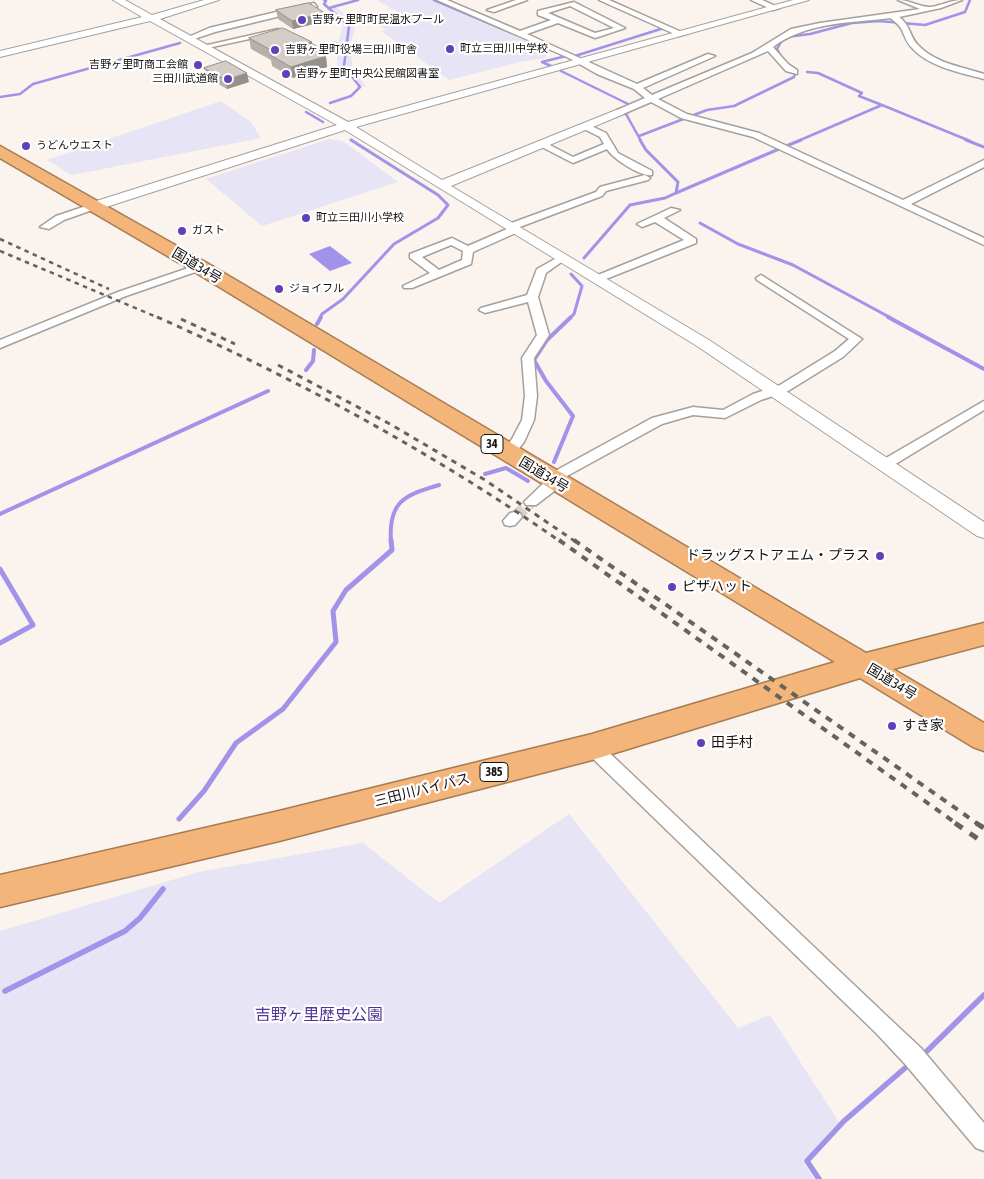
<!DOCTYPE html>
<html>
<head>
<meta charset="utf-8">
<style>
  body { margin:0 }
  canvas { display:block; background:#fbf3ed }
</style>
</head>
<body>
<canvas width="984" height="1179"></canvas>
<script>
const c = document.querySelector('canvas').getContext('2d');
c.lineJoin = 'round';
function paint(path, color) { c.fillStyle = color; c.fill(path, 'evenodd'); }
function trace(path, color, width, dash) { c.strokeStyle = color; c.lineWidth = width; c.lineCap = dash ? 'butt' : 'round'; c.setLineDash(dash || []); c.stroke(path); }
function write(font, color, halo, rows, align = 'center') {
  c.font = font + ' "Asap Condensed","Noto Sans JP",sans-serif'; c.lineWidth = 4.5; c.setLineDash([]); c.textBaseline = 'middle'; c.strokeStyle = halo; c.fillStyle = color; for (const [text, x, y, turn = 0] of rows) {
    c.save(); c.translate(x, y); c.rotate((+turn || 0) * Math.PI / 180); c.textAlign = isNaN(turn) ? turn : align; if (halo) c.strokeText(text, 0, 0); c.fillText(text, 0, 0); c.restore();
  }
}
paint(new Path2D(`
  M377 0H434L548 51 545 58 524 61 449 80 381 31 386 30 376 23 405 16Z
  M336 7 356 25 351 42 352 69 366 86 361 87 357 79H349L337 68V47L343 26 326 9Z
  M221 101 251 122 261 138 72 175 47 160Z
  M329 139 343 141 398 182 262 226 206 179Z
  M569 814 738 1028 770 1015 839 1122 803 1162 814 1179H0V931L199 872 363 843 439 903Z`), '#e6e4f5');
paint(new Path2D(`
  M330 246 352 263 330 271 309 254Z`), '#a093e9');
trace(new Path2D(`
  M324 0 326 1 324 4 349 26 344 66 360 87 351 96 330 103
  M434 0 512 33
  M609 0 659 23
  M329 8 358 0
  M575 56 667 27
  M783 60 777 49 782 40 787 37 810 34 852 23 879 21 925 25 965 12 970 0
  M551 66 542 62 566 56
  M561 71 628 104
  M807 72 818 73 862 93 859 96 882 105
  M0 97 20 94 33 84 180 43
  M632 109 626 114 641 141
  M306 112 323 122
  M639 136 707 110 734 106 794 77 796 70 794 69
  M351 140 353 141
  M798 141 882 105 970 141`), '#a093e9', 2.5);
trace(new Path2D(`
  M966 140 984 147
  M786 146 801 140
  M676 193 779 149
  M700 223 738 244 793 265 891 318
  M584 258 630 205 665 198 676 193 678 182 646 150 640 140
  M320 318 322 314 343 299 394 244 438 218 448 205 438 195 351 140
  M570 318 574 314 582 286 571 274`), '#a093e9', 3);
trace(new Path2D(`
  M888 317 984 369
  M317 324 321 317
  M306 370 313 361 314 350
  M554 462 573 416 546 381 534 360 547 340 571 317
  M485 474 506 468 528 481
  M0 514 268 391
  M391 542C388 501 405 495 439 485`), '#a093e9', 4);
trace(new Path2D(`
  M0 569 33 625 0 643
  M179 819 204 791 236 743 283 709 336 642 333 611 346 590 392 550 391 540`), '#a093e9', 5);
trace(new Path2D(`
  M5 991 125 931 140 918 163 889
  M927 1051 984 995
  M819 1179 807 1161 844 1121 905 1068`), '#a093e9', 5.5);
trace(new Path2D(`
  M515 517 531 502`), '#d9d1cc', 12, [12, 6]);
const street = new Path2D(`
  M437 0H447L520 31 551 20 538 15V11L574 2 625 28 595 38 558 23 527 34 637 84 708 54 715 56 643 88 652 95 752 53 791 29 820 23 920 9 898 0C909 0 920 7 930 7 941 6 950 0 962 0L941 8 899 17C911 25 909 37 919 46 935 63 962 67 984 74V79C961 73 930 67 913 49 901 37 907 29 890 18 850 23 806 22 773 47L788 64 797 70V74L786 71 768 51 658 99 687 114 759 133 903 200 984 160V167L911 204 984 238V245L753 137 681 118 651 102 623 114H617V110L645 98 634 89 597 74 569 58ZM570 6 614 28 595 33 548 13Z
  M516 0H527L494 12 487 10Z
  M599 0H609L686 34 679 36Z
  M751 0H762L780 8 773 10Z
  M314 3 317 7 215 32 188 41 184 39 209 28Z
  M278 29 317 47 335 43 339 45 316 52 277 33 203 49 199 47Z
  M585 123 606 133 618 153 652 171V175C641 177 613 159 607 149L573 163 536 144 544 142 573 157 604 144 600 137 582 128 581 126Z
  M645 175 650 178 648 180 606 191 602 196 517 228 518 232 473 252 471 264 412 288H404L403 286 430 273 410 258V254L452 238 468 246 507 229 505 227 506 225 596 192 600 187ZM451 245 463 251 462 260 439 270 422 257Z
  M95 203 100 206 98 208 64 220 49 229 40 227 56 216Z
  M671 208 680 210 664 218 696 239V243L601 281H593V277L684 240 655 222 642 227 637 224Z
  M562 255 567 258 546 273 538 297 549 335 534 358 537 396 534 420 524 442 513 456H503L501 453 512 439 522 420 525 396 522 358 537 335 528 302 485 313 479 310 481 308 527 295 537 269Z
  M200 264 205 267 204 269 126 296 0 348V340L118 292Z
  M761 275 862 339 843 357 788 391 761 400 725 418 693 415 662 424 567 476 553 492 536 505H526L524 502 557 470 652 418 693 407 723 410 753 394 780 385 835 351 849 339 757 280 756 278Z
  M984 401V410L889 468H879L877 465 879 462Z
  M515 512 520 513 522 517 515 525 510 526 505 525 503 521 510 513Z
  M592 740 598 742 890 1019 921 1048 984 1123V1151L976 1148 905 1064 876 1033 586 752 583 747 586 742Z`);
const secondary = new Path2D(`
  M113 0H125L152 15 204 0H219L160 19 348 122 793 0H809L356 127 442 180 616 110H624V114L451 186 709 340 984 522V538L977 536 697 346 345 130 100 209H90L88 206 90 203 337 125 150 21 0 57V51L142 17Z`);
const highway = new Path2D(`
  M0 146 207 263 866 653 984 623V645L893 669 984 723V751L973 747 860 678 592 760 279 841 0 907V875L279 811 592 734 835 662 193 271 0 158Z`);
trace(street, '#a7a09a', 3);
trace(secondary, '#a7a09a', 2);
trace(highway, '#a67c55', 3);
paint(street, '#fff');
paint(secondary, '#fff');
paint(highway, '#f3b579');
trace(new Path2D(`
  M0 239 109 289
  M0 251 159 318`), '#66625e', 2.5, [4.5, 4.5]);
trace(new Path2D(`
  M157 317C297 379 435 454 561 542
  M181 319 235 344
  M278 365 390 424 485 480 576 542`), '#66625e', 3, [5.5, 5.5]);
trace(new Path2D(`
  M559 540 957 824
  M574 540 978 824`), '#66625e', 4, [7, 7]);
trace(new Path2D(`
  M955 823 984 843
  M976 823 984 828`), '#66625e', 5, [9, 9]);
paint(new Path2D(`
  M276 10 325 13 326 21 293 29 278 19Z
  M249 38 312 42 313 49 326 56 327 67 293 78 272 66 271 60 251 49Z
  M204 68 249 82 227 89 206 77Z`), '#b6b0ab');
paint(new Path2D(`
  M325 13 326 21 293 29 292 21Z
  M312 42 313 53 304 44Z
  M326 56 327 67 293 78 291 67Z
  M247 73 249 82 227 89 226 80Z`), '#94908b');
const building = new Path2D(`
  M309 3 325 13 292 21 276 10Z
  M283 28 312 42 304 44 326 56 291 67 270 55 276 53 249 38Z
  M226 61 247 73 226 80 204 68Z`);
paint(building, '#d4cdc7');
trace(building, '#94908b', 1);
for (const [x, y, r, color] of [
  [302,20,5,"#6040b8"],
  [450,49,5,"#6040b8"],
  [275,50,5,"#6040b8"],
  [198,65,5,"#6040b8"],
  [286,74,5,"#6040b8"],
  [228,79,5,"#6040b8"],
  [26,146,5,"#6040b8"],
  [306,218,5,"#6040b8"],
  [182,231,5,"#6040b8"],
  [279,289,5,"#6040b8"],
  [880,556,5,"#6040b8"],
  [672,587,5,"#6040b8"],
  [892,726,5,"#6040b8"],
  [701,743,5,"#6040b8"]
]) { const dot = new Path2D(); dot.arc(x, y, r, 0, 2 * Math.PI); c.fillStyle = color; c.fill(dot); trace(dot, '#fff', 2); }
write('11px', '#161311', '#fff', [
  ["吉野ヶ里町町民温水プール",312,20],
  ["町立三田川中学校",460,49],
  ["吉野ヶ里町役場三田川町舎",285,50],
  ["吉野ヶ里町商工会館",188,65,"right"],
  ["吉野ヶ里町中央公民館図書室",296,74],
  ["三田川武道館",218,79,"right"],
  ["うどんウエスト",36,146],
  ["町立三田川小学校",316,218],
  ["ガスト",192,231],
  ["ジョイフル",289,289]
], 'left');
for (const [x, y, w] of [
  [492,444,22],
  [494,772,28]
]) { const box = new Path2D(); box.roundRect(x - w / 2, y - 9.5, w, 19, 4); c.fillStyle = '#fff'; c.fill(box); trace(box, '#161311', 1); }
write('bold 12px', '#161311', null, [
  ["34",492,444],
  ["385",494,772]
]);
write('14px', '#161311', '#fff', [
  ["国道34号",197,266,31],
  ["国道34号",544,475,31],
  ["国道34号",892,682,31],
  ["三田川バイパス",422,790,-14]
]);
write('14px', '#161311', '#fff', [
  ["ドラッグストア エム・プラス",870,556,"right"],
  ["ピザハット",682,587],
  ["すき家",902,726],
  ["田手村",711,743]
], 'left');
write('16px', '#4f3699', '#fff', [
  ["吉野ヶ里歴史公園",319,1015]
]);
</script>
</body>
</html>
